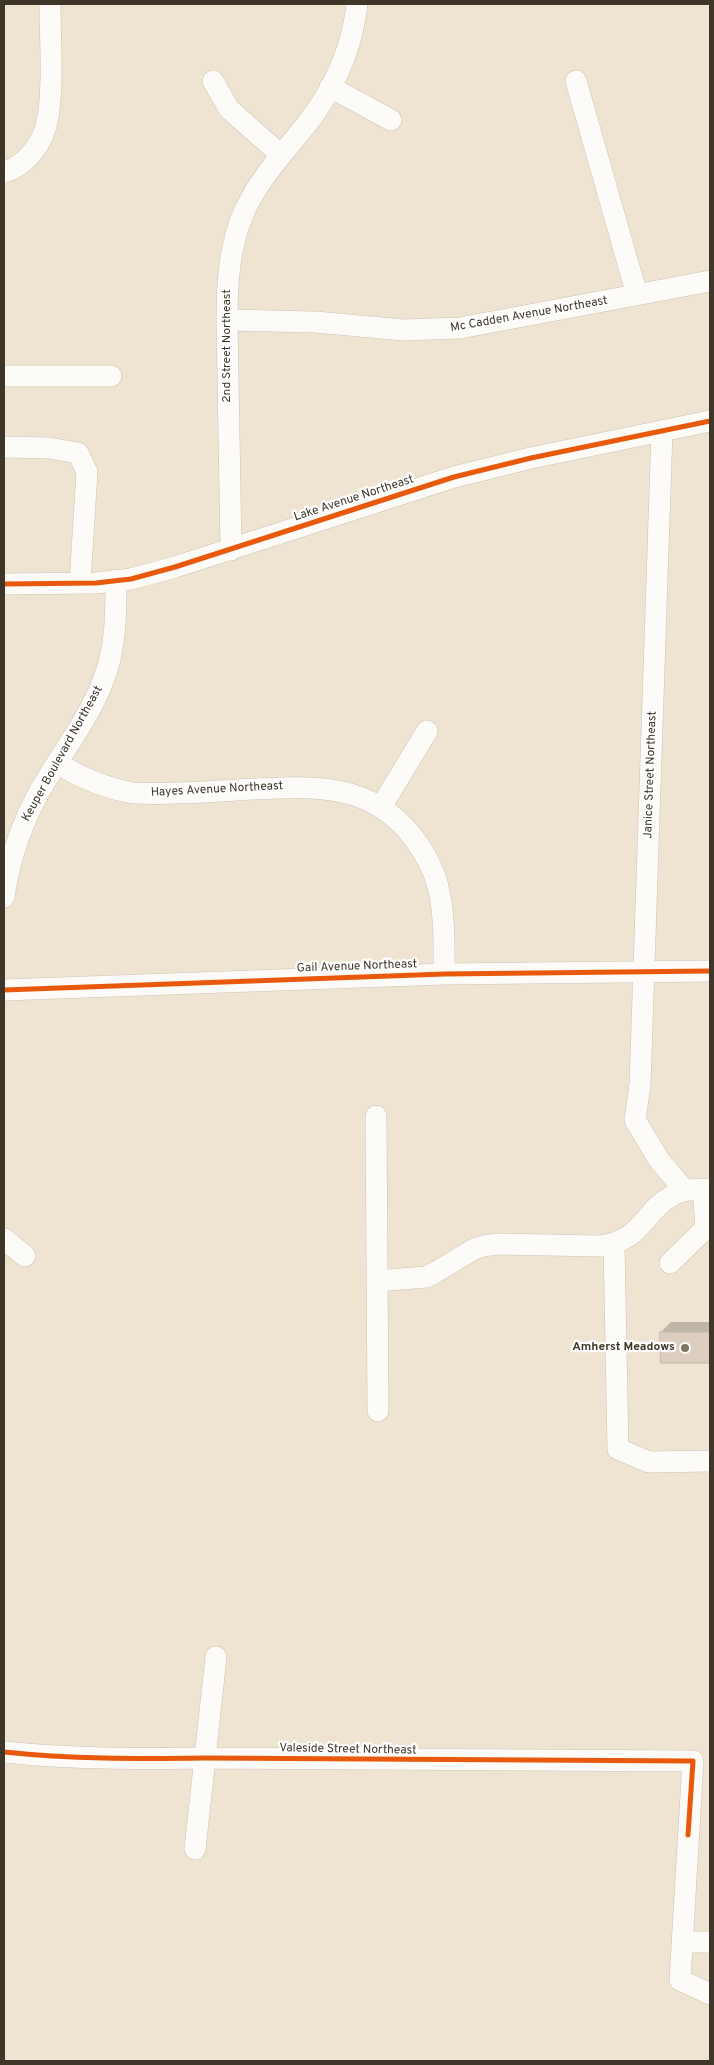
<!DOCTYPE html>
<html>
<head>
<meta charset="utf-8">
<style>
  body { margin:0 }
  #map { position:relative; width:714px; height:2065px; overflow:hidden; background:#efe4d2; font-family:Overpass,sans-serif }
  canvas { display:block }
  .frame { position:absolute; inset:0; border:5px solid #3e3729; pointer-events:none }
</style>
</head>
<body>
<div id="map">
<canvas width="714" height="2065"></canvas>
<div class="frame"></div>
</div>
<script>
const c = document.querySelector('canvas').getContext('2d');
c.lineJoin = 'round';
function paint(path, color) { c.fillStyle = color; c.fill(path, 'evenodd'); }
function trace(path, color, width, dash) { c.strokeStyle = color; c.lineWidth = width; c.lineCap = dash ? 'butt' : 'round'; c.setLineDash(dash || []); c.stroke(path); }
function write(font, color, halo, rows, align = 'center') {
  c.font = font + ' Overpass,sans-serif'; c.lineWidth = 4.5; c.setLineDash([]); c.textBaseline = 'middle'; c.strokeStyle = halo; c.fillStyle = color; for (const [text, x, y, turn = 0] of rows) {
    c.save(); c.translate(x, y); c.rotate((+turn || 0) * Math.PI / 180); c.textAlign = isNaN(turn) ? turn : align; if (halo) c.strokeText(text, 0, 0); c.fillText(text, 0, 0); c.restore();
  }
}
paint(new Path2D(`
  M671 1322H710V1362H662L661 1332Z`), '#0003');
const building = new Path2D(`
  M660 1332H710V1363H661Z`);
paint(building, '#dccdbe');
trace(building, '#c1b6a9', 1);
const minor = new Path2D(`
  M213 81 229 109 281 155
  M576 81 637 295
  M330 87 391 120
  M4 172C25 167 43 143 47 122 54 89 50 39 50 4
  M227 320 315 322 404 330 460 328 710 281
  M4 376H111
  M662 431 640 1085 635 1120 659 1160 685 1191
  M4 447 49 448 78 453 87 472 80 583
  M231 550 227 320C227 283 229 247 244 212 261 174 291 146 315 113 337 81 353 43 357 4
  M4 584 96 583 131 579 175 567 454 477 531 458 710 421
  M57 763C81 778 104 788 133 793 173 795 214 791 254 789 316 786 371 783 413 837 425 853 435 871 439 891 445 918 444 947 444 974
  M381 807 427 731
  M4 897C9 862 20 828 37 796 58 757 87 723 103 681 116 649 116 615 116 580
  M4 990 444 974 710 971
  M376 1116 378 1411
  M703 1189 706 1228H710
  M4 1239 25 1256
  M614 1244 618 1449 649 1462 710 1461
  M670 1263 706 1228
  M377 1281 426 1277 436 1272 474 1249 483 1246 497 1244 599 1246C644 1241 642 1211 675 1194 686 1189 698 1189 710 1189
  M4 1752C71 1759 137 1759 205 1758L693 1761 680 1980 710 1994
  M195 1849 216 1657
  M683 1942H710`);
trace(minor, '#cac2b4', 22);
trace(minor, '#fdfbf8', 21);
trace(new Path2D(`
  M4 584 96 583 131 579 175 567 454 477 531 458 710 421
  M4 990 444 974 710 971
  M4 1752C71 1759 137 1759 205 1758L693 1761 688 1835`), '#e8590c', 5);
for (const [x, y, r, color] of [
  [685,1348,5,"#7c7464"]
]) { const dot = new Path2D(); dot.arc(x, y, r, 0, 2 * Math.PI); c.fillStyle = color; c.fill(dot); trace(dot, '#fff', 2); }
write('12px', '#3e3729', '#fff', [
  ["Mc Cadden Avenue Northeast",529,315,-10],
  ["2nd Street Northeast",228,346,-90],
  ["Lake Avenue Northeast",354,499,-18],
  ["Keuper Boulevard Northeast",63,754,-61],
  ["Janice Street Northeast",651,775,-88],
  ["Hayes Avenue Northeast",217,790,-3],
  ["Gail Avenue Northeast",357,967,-2],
  ["Valeside Street Northeast",348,1750,1]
]);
write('bold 12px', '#3e3729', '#fff', [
  ["Amherst Meadows",675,1348]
], 'right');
</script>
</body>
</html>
